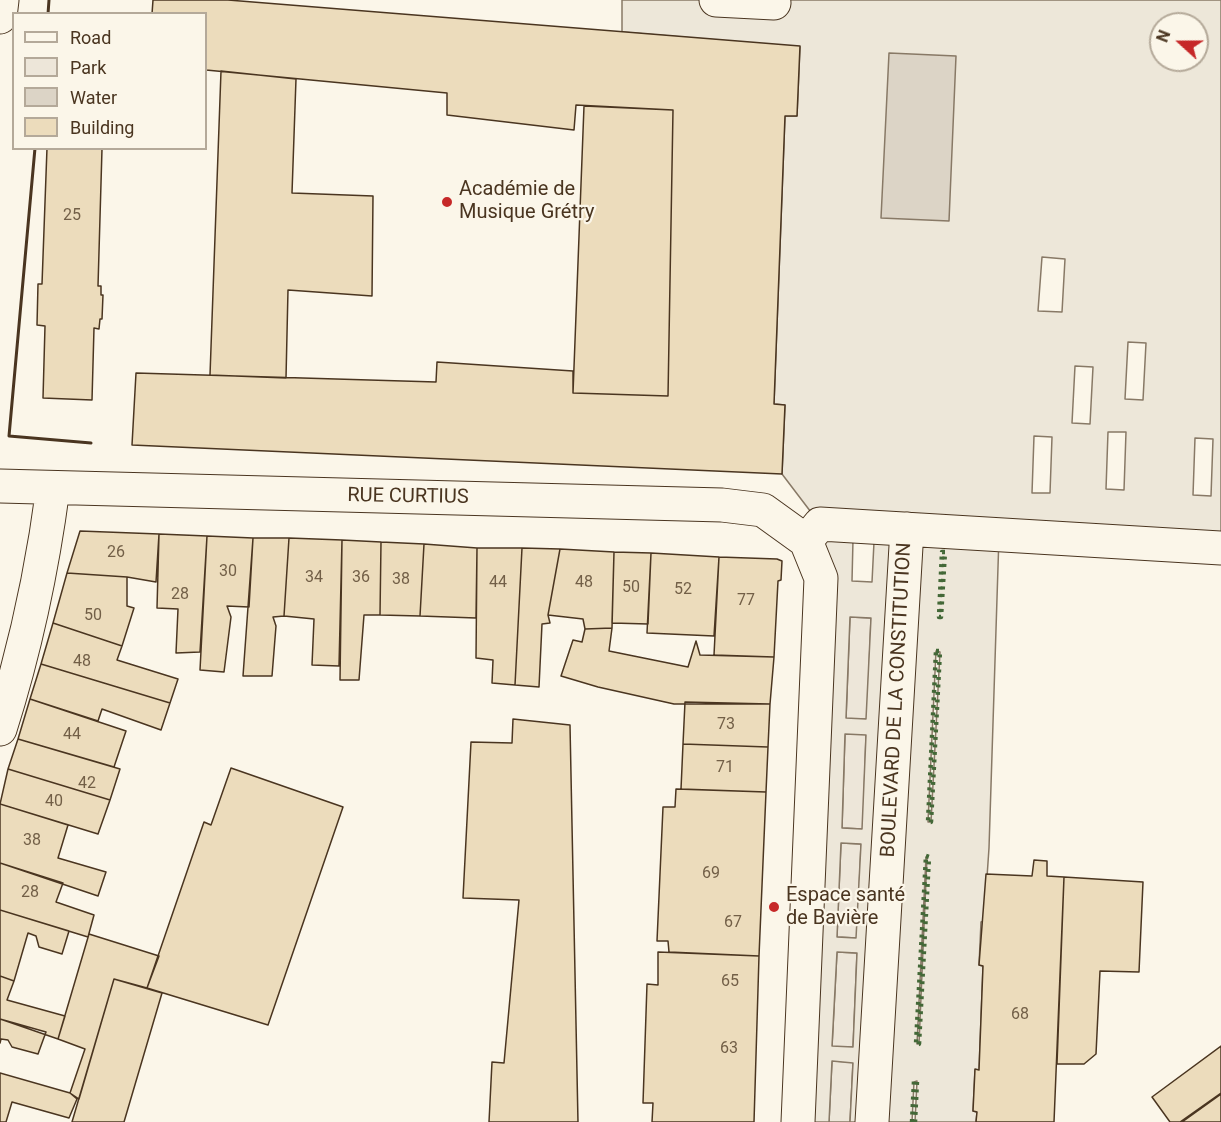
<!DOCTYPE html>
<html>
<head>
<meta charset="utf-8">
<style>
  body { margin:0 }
  #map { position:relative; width:1221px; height:1122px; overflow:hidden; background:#fbf6e9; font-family:Roboto,sans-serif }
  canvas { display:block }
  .legend { position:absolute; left:12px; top:12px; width:195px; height:138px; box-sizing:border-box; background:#fbf6e9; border:2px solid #b4a999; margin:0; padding:8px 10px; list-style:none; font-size:18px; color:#4a3520 }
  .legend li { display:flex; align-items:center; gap:12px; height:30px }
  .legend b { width:30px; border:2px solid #b4a999 }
  .north { position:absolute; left:1149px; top:12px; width:60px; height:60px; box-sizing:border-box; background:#fbf6e9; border:2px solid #b4a999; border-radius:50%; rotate:291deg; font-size:16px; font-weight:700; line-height:24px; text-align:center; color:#4a3520 }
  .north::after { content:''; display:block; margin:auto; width:21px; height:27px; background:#c62828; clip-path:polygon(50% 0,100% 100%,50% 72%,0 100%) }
</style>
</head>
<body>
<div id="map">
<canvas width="1221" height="1122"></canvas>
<ul class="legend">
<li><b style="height:8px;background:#fbf6e9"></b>Road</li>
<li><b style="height:16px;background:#ede6d9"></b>Park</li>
<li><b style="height:16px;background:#dcd4c6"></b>Water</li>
<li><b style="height:16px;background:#ecdcbc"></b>Building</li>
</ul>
<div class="north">N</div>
</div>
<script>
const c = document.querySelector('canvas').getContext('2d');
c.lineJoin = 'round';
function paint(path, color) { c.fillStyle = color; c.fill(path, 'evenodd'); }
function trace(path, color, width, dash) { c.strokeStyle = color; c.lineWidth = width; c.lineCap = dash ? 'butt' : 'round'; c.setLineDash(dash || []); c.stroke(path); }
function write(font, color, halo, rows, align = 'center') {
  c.font = font + ' Roboto,sans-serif'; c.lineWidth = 4.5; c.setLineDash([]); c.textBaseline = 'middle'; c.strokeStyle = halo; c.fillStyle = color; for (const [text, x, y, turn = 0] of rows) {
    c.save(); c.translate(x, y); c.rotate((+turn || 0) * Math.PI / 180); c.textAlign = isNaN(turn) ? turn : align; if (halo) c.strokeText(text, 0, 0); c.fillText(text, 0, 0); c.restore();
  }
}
const green = new Path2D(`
  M850 617 871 618 867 719H846Z
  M845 734H866L863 829 842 828Z
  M841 843 861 844 857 938 837 937Z
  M837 952 857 953 853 1047H832Z
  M832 1061 853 1062 850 1122H829Z`);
paint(green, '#ede6d9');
trace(green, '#887966', 1.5);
const parking = new Path2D(`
  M622 0H1221V545L999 536 989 848 984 921 981 922 979 965 983 966 979 1070H975L973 1111 977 1112 976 1122H915L917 1081 914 1082 912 1122H850L853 1063 832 1061 829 1122H798L820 524 782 474 785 405 774 404 785 116H797L800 47 622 32ZM1161 24H1197V60H1161ZM1042 257 1065 259 1062 312 1038 311ZM1128 342 1146 343 1143 400 1125 399ZM1075 366 1093 367 1090 424 1072 423ZM1108 432H1126L1124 490 1106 489ZM1034 436 1052 437 1050 493H1032ZM1195 438 1213 439 1211 496 1193 495ZM853 540 874 542 872 582 852 581ZM850 617 871 618 866 719 846 718ZM936 651 940 652 931 822H928ZM845 734 866 735 862 829 842 828ZM841 843 861 844 856 938 837 937ZM927 856 919 1044H917L926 857ZM837 952 857 953 853 1047 832 1046Z`);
paint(parking, '#ede7d9');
trace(parking, '#887966', 1.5);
const water = new Path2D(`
  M889 53 956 56 949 221 881 218Z`);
paint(water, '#dcd4c6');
trace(water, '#887966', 1.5);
const building = new Path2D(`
  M153 0H228L800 46 797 116H785L774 404 785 405 782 474 132 445 136 373 436 382 437 362 573 371V393L668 396 673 110 576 105 574 130 447 115V93L206 70V14H152Z
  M221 71 296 79 292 193 373 196 372 296 288 290 286 378 210 375Z
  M584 106 673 110 668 396 573 393Z
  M47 148H107L102 149 98 286H101V295H103L102 319H100L99 329 94 328 92 400 43 398 45 326 37 325 38 284H42Z
  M80 531 159 534 156 582 127 577 67 573Z
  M159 534 207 536 200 652 176 653 178 609 157 608Z
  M207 536 253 538 249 607 227 606 231 617 224 672 200 670Z
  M253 538H289L284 616 273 617 276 626 272 676H243Z
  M289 538 342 540 339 666 312 665 314 619 284 616Z
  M342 540 381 542 380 615H364L359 680H340Z
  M381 542 424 544 420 616 380 615Z
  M424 544 477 548 476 618 420 616Z
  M477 548H522L515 685 492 683 493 660 476 658Z
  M522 548 560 549 548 615 550 623 542 624 539 687 515 685Z
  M560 549 614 552 612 628 585 629 583 619 548 615Z
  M614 552 651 553 648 624 612 623Z
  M651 553 719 557 714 636 647 633Z
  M719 557 777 559 782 561 781 580 778 581 774 657 714 655Z
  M67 573 127 577V606L134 608 122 646 53 623Z
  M53 623 122 646 117 660 178 679 170 703 41 664Z
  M612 628 609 651 688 667 696 641 700 655 774 657 770 704H674L598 687 561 676 573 640 582 642 585 629Z
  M41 664 170 703 161 730 102 709 98 721 30 699Z
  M30 699 126 731 114 767 18 739Z
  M685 702 770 704 768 747 683 744Z
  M513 719 570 725 578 1122H489L492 1062 504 1063 519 900 463 898 471 742 512 743Z
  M18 739 120 769 110 800 8 769Z
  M683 744 768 747 766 792 681 789Z
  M231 768 343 807 268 1025 147 988 204 822 211 825Z
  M8 769 110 800 98 834 0 804Z
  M676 789 766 792 759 956 669 952 668 941H657L663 807H675Z
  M0 804 68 825 58 858 106 872 98 896 0 863Z
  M1034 860 1047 861V876L1064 877 1054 1122H976L977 1112 973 1111 975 1069 979 1070 983 966 979 965 986 874 1032 876Z
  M0 863 63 883 56 902 94 915 88 937 0 910Z
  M1064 877 1143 882 1139 972 1100 971 1096 1054 1084 1064H1057Z
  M0 910 69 931 62 954 39 947 36 936 28 933 14 981 0 976Z
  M89 934 159 956 147 988 114 979 79 1099 70 1093 85 1049 58 1039Z
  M658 952 759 956 754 1122H652L653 1103H643L647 984 658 985Z
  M0 976 14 981 7 1000 65 1016 58 1039 0 1019Z
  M114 979 162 993 124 1122H72Z
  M0 1019 46 1032 38 1054 12 1047 8 1040 1 1039 0 1043Z
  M1221 1046V1093L1180 1122H1170L1152 1097Z
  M0 1073 70 1093 77 1099 69 1118 12 1102 6 1122H0Z
  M1221 1094V1122H1182Z`);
paint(building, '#ecdcbc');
trace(building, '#4a3520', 1.5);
const pedestrian = new Path2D(`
  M716 0 774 3
  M806 541 820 524 1221 548
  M872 1122 907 529`);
const minor = new Path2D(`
  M0 17 2 0
  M0 486 722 505 763 510 806 541 821 578 798 1122
  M0 729C26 647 42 572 53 488`);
trace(pedestrian, '#4a3520', 35);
trace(minor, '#4a3520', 35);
trace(pedestrian, '#fbf6e9', 33);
trace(minor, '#fbf6e9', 33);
trace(new Path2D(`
  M942 552H945L941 617H939Z
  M936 651H940L931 822H928Z
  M926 856 929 857 919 1044H916Z
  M912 1122 914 1081H917L915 1122`), '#436837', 4.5, [3, 4.5]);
trace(new Path2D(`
  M48 14 49 0
  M35 148 9 436 91 443`), '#4a3520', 3);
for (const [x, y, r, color] of [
  [447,202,6,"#c62828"],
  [774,907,6,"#c62828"]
]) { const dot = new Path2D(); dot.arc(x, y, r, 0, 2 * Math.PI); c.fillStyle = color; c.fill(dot); trace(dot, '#fbf6e9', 2); }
write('16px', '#725f47', null, [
  ["25",72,216],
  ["26",116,553],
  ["30",228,572],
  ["34",314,578],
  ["36",361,578],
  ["38",401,580],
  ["44",498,583],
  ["48",584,583],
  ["50",631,588],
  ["52",683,590],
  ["28",180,595],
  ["77",746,601],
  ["50",93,616],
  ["48",82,662],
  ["73",726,725],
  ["44",72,735],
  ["71",725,768],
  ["42",87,784],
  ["40",54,802],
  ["38",32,841],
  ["69",711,874],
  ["28",30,893],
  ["67",733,923],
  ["65",730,982],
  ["68",1020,1015],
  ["63",729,1049]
]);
write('20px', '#4a3520', '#fbf6e9', [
  ["Académie de",459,190],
  ["Musique Grétry",459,213],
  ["Espace santé",786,896],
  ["de Bavière",786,919]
], 'left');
write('20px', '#4a3520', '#fbf6e9', [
  ["RUE CURTIUS",408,497,1],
  ["BOULEVARD DE LA CONSTITUTION",897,700,-87]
]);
</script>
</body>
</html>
